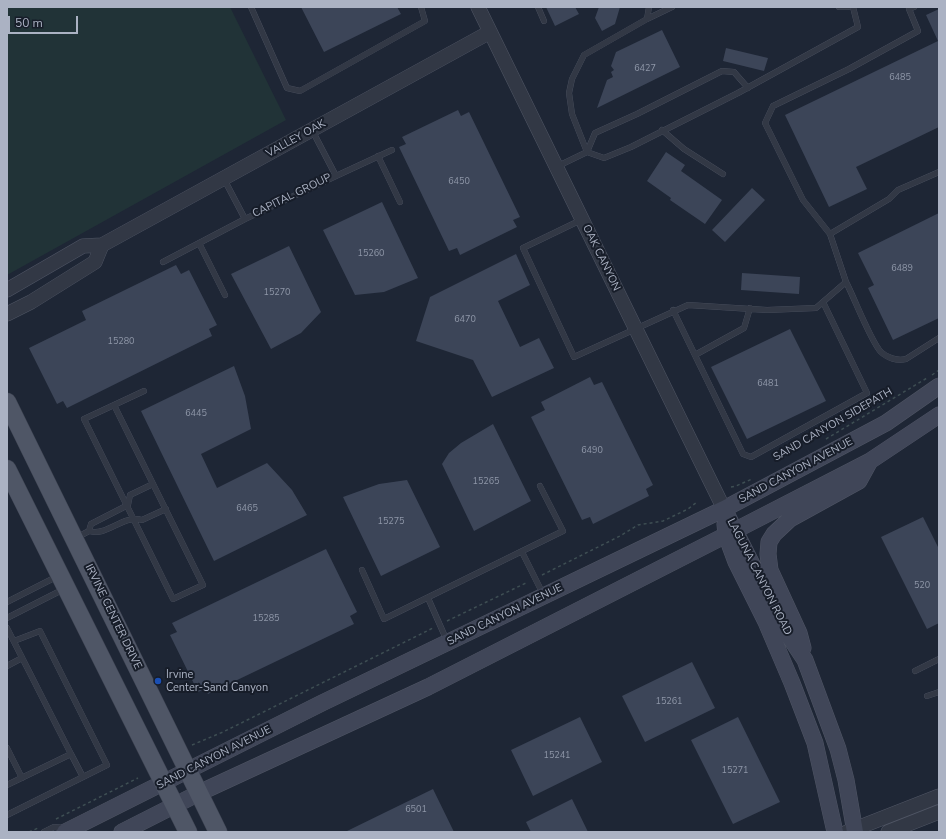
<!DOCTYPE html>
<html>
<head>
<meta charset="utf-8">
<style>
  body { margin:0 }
  #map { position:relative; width:946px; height:839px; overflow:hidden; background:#1e2635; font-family:"Nunito Sans",sans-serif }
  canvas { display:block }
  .frame { position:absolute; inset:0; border:8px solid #abb2c3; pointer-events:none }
  .scale { position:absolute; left:8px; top:16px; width:70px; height:18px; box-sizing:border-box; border:2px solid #abb2c3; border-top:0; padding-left:5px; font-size:12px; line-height:14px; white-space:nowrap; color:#abb2c3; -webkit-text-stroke:3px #171d29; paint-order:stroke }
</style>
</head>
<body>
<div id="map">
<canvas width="946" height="839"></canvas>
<div class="frame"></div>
<div class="scale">50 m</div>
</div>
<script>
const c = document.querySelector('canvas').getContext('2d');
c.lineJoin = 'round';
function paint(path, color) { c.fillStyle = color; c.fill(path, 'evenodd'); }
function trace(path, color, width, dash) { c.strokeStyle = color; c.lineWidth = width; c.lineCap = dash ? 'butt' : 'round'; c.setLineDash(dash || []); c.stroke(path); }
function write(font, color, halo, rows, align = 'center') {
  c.font = font + ' "Nunito Sans",sans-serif'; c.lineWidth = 4; c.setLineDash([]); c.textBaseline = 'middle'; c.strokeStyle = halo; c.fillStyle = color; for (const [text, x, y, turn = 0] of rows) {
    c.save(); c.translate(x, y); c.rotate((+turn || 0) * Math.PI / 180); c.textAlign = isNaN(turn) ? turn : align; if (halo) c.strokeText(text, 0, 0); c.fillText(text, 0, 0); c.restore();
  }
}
paint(new Path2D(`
  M7 7H230L286 120 7 275Z`), '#213337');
paint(new Path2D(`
  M301 7H397L401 14 324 52Z
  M546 7H575L579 14 555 26Z
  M599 7H620L615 24 602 31 595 18Z
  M939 9V127L856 167 867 189 829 207 785 115 938 41 926 15Z
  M662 30 680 67 597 108 607 80 613 77 611 72 614 70 611 66 616 52Z
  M726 48 768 58 764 71 723 61Z
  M458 110 461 116 469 112 520 217 513 220 517 227 460 255 457 248 449 251 399 147 406 144 402 137Z
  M666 152 685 165 681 171 722 200 705 224 670 200 671 198 647 181Z
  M752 188 765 200 725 242 712 230Z
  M382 202 418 278 384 292 355 295 323 230Z
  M939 213V318L893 340 868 288 874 285 858 253Z
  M289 246 321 312 301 333 271 349 231 274Z
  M516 254 530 285 498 301 520 347 539 338 554 368 492 397 473 360 416 341 430 297Z
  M176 265 181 274 189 270 217 325 209 329 212 336 67 408 63 401 57 404 29 348 86 320 82 311Z
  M742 273 800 277 799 294 741 290Z
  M790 329 826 401 747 439 711 367Z
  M234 366 245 396 251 429 201 454 217 488 267 463 292 490 307 515 214 561 141 411Z
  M590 377 594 385 602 382 653 485 646 489 649 496 593 524 590 517 582 520 531 417 545 410 541 402Z
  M493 424 531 501 474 531 442 464 449 453 461 443Z
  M407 480 440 547 381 576 343 497 379 484Z
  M923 517 939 549V623L927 629 881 537Z
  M326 549 357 612 350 616 354 624 208 694 205 689 198 692 170 635 177 632 172 623Z
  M692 662 715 708 645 742 622 696Z
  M580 717 602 762 533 796 511 750Z
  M738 717 780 802 733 824 691 740Z
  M433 789 454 832H345Z
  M572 799 588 832H531L526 822Z`), '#3c4558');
const service = new Path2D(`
  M251 7 287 88 300 91 425 21 421 7
  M538 7 544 21
  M672 7 647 19 584 55 572 79 569 93 572 114 587 152 604 158 631 147 738 93 858 27 853 7
  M839 7H848
  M647 19 649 7
  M662 130 684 149 723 174
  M378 156 400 202
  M556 167 587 152 595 133 637 114 722 71 734 72 748 88
  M336 176 392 150
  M224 179 245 219 336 176 312 130
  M581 220 523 248 574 357 688 305 767 310 816 308 846 282 830 234 803 200 765 123 773 106 849 69 918 31 909 9 914 7
  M830 234 889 199 898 190 939 172
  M199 243 225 295
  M163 262 245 219
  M846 282C854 297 871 342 881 352 887 358 897 361 906 359L939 338
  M673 310 743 454 751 457 867 393 823 302
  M695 355 744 328 750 308
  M114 405 203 585 173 599 84 419 144 391
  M89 531 91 524 128 505 130 495 153 484
  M76 538 89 531C107 537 123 514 142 520L166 509
  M522 552 543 594
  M362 570 384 619 563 531 540 486
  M428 598 447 641
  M7 602 58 576
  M7 618 64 589
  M7 628 71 754 7 785
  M7 666 22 658
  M915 671 939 659
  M927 696 939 692
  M7 748 22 778
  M71 754 83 777
  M7 815 107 765 40 631 14 641
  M44 832 54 827 66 828`);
const tertiary = new Path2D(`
  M478 7 724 509
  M7 290 83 246 102 245 490 32
  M7 314 31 302 95 262 102 245
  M847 832 939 796
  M888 832 939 812`);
const secondary = new Path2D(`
  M724 509 787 633 805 660 838 749 846 780 855 832
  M725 524 726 535 736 562 766 622 792 683 815 743 835 832
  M803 648 799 633 770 570 768 554 769 542 774 534 790 519 859 481 870 461
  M65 832 322 703 724 509 886 423 939 386
  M122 832 199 793 428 687 736 530 870 461 939 415`);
const primary = new Path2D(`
  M7 402 218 832
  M7 469 188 832`);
trace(service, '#4f5564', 6);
trace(tertiary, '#4f5564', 15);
trace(secondary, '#4f5564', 17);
trace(primary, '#3b414f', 19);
trace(new Path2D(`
  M932 375 939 370
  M826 439 927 378
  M731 487 736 486 752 479
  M542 575 620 536 638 525 663 521 688 509 697 502
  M447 621 528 582
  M192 745 223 732 433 628
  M56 819 138 778
  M29 832 38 828`), '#3e4e53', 1.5, [3, 3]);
trace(service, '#323845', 5.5);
trace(tertiary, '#323845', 14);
trace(secondary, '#404658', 16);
trace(primary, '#4f5666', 18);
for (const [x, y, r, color] of [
  [158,681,4,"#1a4fb4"]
]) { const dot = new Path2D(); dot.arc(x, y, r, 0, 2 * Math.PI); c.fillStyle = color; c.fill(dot); trace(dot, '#171d29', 1.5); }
write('9px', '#8f97a8', null, [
  ["6427",645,69],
  ["6485",900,78],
  ["6450",459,182],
  ["15260",371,254],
  ["6489",902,269],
  ["15270",277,293],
  ["6470",465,320],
  ["15280",121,342],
  ["6481",768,384],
  ["6445",196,414],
  ["6490",592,451],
  ["15265",486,482],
  ["6465",247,509],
  ["15275",391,522],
  ["520",922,586],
  ["15285",266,619],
  ["15261",669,702],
  ["15241",557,756],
  ["15271",735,771],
  ["6501",416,810]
]);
write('11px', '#abb2c3', '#171d29', [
  ["VALLEY OAK",296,139,-29],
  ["CAPITAL GROUP",292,196,-26],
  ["OAK CANYON",601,258,64],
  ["SAND CANYON SIDEPATH",833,425,-30],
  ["SAND CANYON AVENUE",796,471,-28],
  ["LAGUNA CANYON ROAD",759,577,63],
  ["SAND CANYON AVENUE",505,615,-26],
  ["IRVINE CENTER DRIVE",113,617,64],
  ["SAND CANYON AVENUE",214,758,-27]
]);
write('11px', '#abb2c3', '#171d29', [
  ["Irvine",166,675],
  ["Center-Sand Canyon",166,688]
], 'left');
</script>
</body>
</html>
